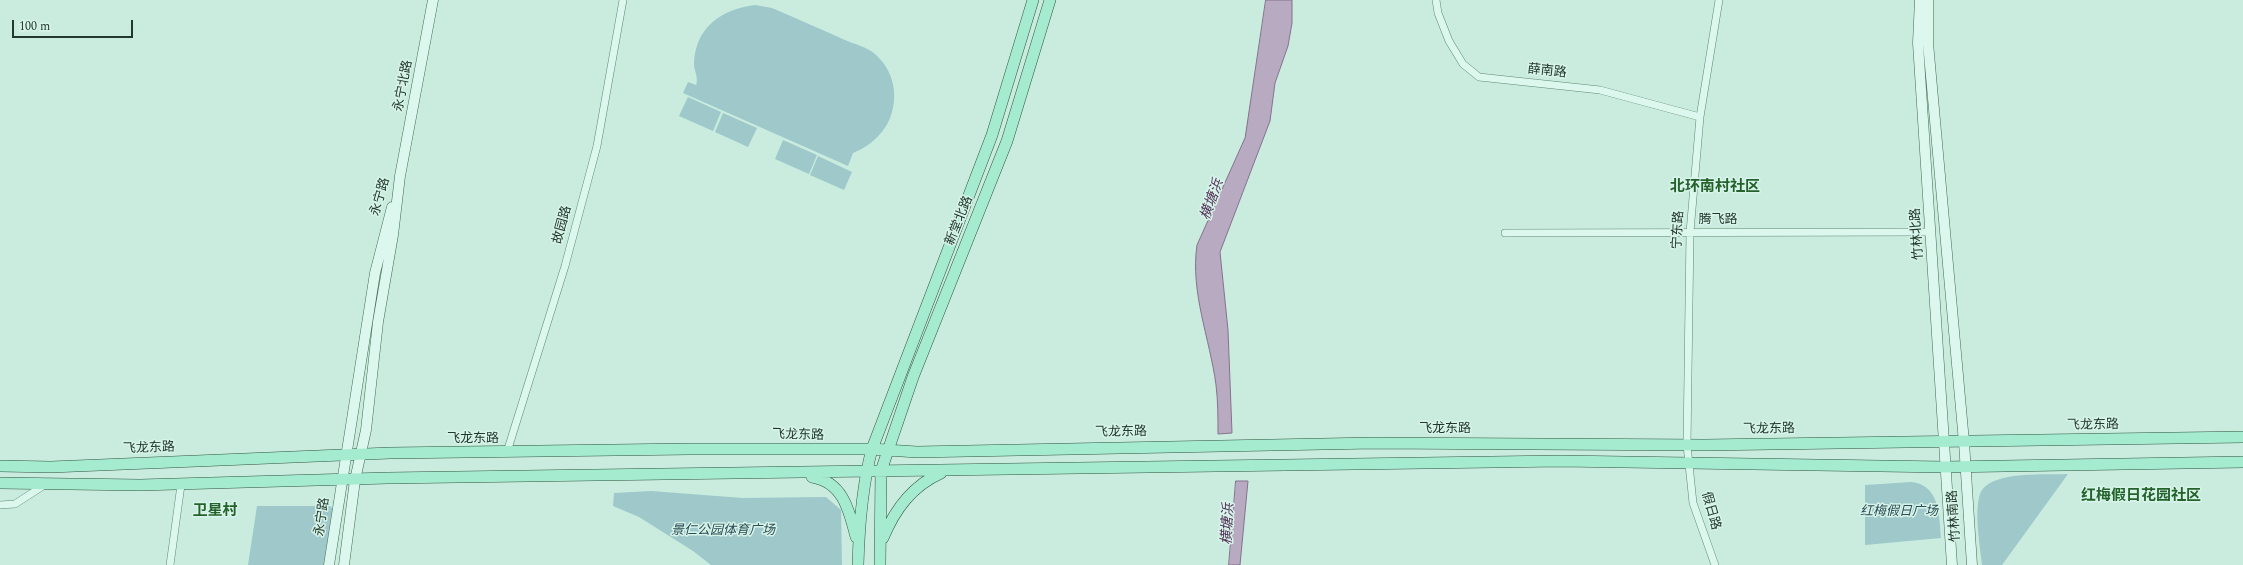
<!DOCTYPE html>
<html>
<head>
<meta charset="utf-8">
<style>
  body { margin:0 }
  #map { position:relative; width:2243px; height:565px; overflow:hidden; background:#c9ecdf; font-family:Spectral,serif }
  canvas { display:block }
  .scale { position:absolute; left:12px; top:20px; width:121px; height:18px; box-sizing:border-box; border:2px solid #21392b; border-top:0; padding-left:5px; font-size:12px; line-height:14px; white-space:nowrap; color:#21392b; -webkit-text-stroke:3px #d8f4ea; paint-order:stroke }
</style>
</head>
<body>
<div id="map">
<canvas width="2243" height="565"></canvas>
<div class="scale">100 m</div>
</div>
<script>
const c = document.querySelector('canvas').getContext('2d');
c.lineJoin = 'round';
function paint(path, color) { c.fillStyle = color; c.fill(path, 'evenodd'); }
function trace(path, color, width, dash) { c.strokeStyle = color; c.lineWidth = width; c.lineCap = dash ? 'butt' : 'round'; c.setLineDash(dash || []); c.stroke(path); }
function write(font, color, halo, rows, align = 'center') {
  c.font = font + ' Spectral,"Noto Sans SC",serif'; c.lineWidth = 3; c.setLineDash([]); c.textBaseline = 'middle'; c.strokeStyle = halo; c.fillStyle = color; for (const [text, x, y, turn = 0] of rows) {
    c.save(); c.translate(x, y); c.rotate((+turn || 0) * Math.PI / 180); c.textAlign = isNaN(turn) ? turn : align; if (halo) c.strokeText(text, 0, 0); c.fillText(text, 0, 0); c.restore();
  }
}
paint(new Path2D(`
  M755 5 772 8C796 18 820 29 845 40 854 44 867 47 875 54 892 69 898 91 892 112 887 131 871 146 853 153L848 166 683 93 688 82 696 85C699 78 694 71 694 64 695 27 722 9 755 5Z
  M688 97 721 112 713 131 679 116Z
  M723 113 757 128 748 147 715 132Z
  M783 140 817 155 809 174 775 159Z
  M818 156 852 172 844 190 810 175Z
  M2068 474 2002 565H1982C1980 545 1974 513 1980 494 1988 470 2047 475 2068 474Z
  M1911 482C1940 485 1939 515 1941 538L1865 545V485Z
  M651 491 743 498 826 497 841 510 842 565H711L693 551 639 517 613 506 614 493Z
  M257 506H330L335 511 325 565H248Z`), '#9ec8c9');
const water = new Path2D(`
  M1266 0H1292V23L1288 46 1275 83 1270 121 1220 252 1228 330 1232 433 1218 434C1218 418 1218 401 1216 385 1210 339 1190 292 1197 245L1245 138Z
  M1236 481H1248L1240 565H1229Z`);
paint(water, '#b8aac0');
trace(water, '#85718f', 1);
const minor = new Path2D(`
  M1436 0 1438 13 1449 41 1463 64 1479 77 1600 90 1700 117
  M1505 233 1931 232
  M507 452 565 266 597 146 623 0
  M0 505 15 504 46 484
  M170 565 181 485
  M1715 565 1693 503 1687 445 1690 232 1700 117 1719 0`);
const secondary = new Path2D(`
  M1920 0 1918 43 1952 565
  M1928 0V43L1964 442 1972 565
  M329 565 375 273 392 207
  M344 565 355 480 366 430 378 322 393 235 400 176 433 0`);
const primary = new Path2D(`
  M0 466 51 467 390 453 689 449H872L917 452 1373 443 1704 445 2243 437
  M812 477C843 482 849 510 856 537
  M0 483 140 485 388 478 1561 461 1945 467 2243 462
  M883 538C895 509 912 486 941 473
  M858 565C859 527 862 486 872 449L992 135 1033 0
  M880 565 881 471 913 377 1007 141 1050 0`);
trace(minor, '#5f8771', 8);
trace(secondary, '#426952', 11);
trace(primary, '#335540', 12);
trace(minor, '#dcf7ed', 7);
trace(secondary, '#dcf7ed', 10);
trace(primary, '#a5ebd0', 11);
write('13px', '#21392b', '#d8f4ea', [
  ["薛南路",1547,72,6],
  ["永宁北路",404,86,-79],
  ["永宁路",381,197,-74],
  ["腾飞路",1718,220],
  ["新堂北路",960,221,-68],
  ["故园路",563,225,-75],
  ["宁东路",1679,230,-87],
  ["竹林北路",1918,234,-94],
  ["飞龙东路",2093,426,-1],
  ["飞龙东路",1445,429],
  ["飞龙东路",1769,430,-1],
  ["飞龙东路",1121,433,-1],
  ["飞龙东路",798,436,1],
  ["飞龙东路",473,439],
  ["飞龙东路",149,449,-2],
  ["假日路",1710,511,74],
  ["竹林南路",1955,516,-94],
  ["永宁路",323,517,-82]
]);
write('italic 13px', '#2a4c54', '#d8f4ea', [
  ["红梅假日广场",1899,512],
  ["景仁公园体育广场",723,531]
]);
write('italic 14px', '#523257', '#d8f4ea', [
  ["横塘浜",1213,200,-70],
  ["横塘浜",1229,524,-87]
]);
write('bold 15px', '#24622c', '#d8f4ea', [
  ["北环南村社区",1715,188],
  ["红梅假日花园社区",2141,497],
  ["卫星村",215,512]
]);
</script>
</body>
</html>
